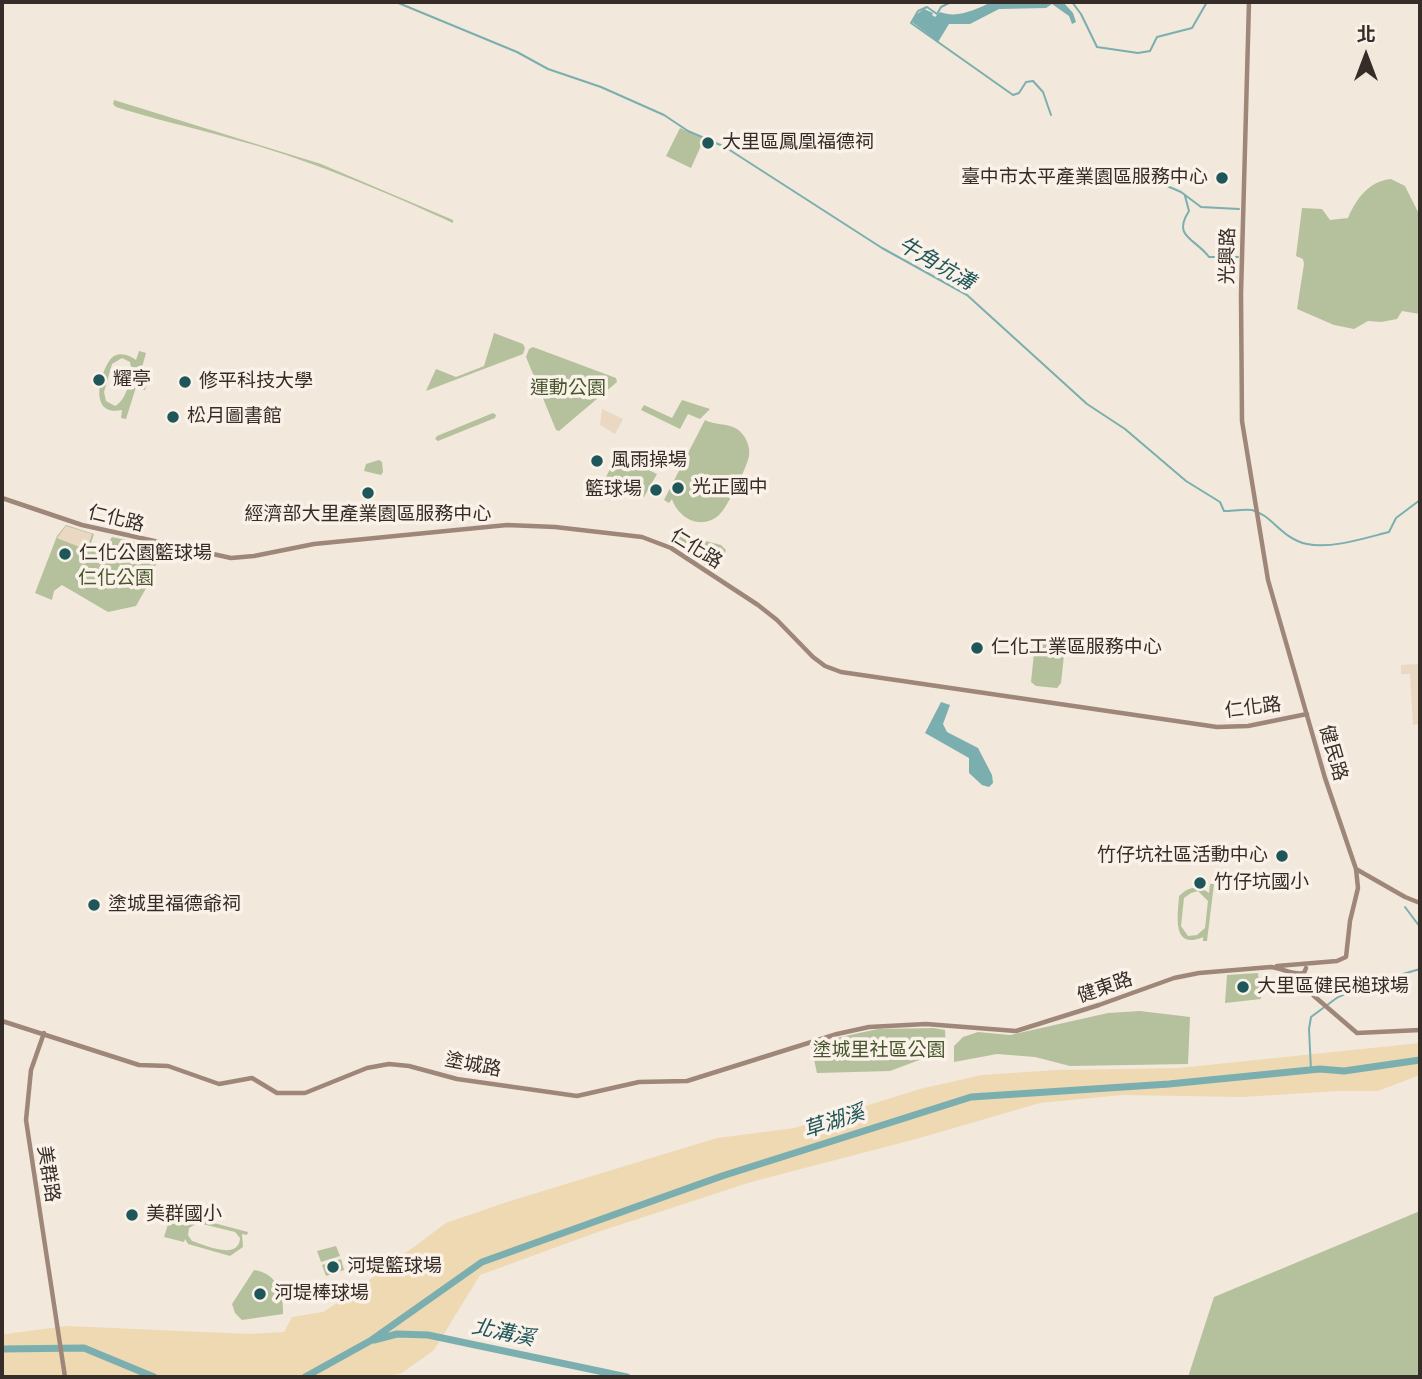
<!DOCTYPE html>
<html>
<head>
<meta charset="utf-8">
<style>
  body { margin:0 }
  #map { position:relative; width:1422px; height:1379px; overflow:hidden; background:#f2e8dc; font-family:Rubik,"Noto Sans TC",sans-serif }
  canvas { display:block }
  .frame { position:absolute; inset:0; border:4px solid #372d28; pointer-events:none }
  .north { position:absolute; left:1331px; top:21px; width:70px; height:70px; -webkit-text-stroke:5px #faf2e9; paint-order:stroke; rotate:0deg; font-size:19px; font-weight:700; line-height:28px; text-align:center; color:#372d28 }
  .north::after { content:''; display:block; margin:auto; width:24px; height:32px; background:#372d28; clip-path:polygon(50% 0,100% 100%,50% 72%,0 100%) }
</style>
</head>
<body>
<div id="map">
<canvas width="1422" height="1379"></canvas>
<div class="frame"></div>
<div class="north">北</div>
</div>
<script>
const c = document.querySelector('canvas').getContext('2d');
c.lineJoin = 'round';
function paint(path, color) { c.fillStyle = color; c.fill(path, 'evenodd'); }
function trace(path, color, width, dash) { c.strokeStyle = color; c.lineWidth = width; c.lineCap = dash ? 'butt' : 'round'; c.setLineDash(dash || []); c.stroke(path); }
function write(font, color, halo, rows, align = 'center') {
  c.font = font + ' Rubik,"Noto Sans TC",sans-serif'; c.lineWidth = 7; c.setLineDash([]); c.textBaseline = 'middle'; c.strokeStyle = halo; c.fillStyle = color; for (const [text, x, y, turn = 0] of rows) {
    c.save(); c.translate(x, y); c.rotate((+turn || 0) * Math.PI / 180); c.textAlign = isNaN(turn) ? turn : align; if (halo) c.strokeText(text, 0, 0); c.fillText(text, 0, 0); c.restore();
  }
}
paint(new Path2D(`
  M114 100 321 164 453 220V223C381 190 306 158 229 138 191 127 153 119 116 107L113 104Z
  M680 128 704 139 691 168 666 156Z
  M1391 179 1405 186 1420 216V314L1402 311 1397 319 1381 322 1368 321 1354 329 1334 325 1297 309 1304 264 1303 259 1296 256 1302 208 1322 209 1330 220 1348 218C1356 199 1369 181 1391 179Z
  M494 333 523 344 525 348 523 354 426 391 436 369 456 377 484 366Z
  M533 347 616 378 617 382 559 431 556 430 526 357 529 349Z
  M139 351 146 353 141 371 150 374 145 390 136 387 126 419 121 418 122 410C84 418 103 362 114 356 122 352 130 356 136 360ZM122 358 130 362C133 375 127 400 115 406L106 401 104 392 112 364Z
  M682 400 710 409 700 419 688 414 680 429 641 410 644 405 672 418Z
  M493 413 496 415 495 418 438 441 435 439 437 436Z
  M705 420C718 427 734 421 744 436 748 442 750 449 749 456 747 467 727 508 719 515 701 531 678 518 672 499L669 503 664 500Z
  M617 455 657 474 644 497 606 477Z
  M379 460 382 462 383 472 381 475 364 471 366 464Z
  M66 525 94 534 90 546 104 549 112 537 162 548 149 583 136 606 108 612 62 585 54 591 52 600 35 593 57 536Z
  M686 536 721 545 726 550 720 565 711 569 672 543 675 537Z
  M1039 641 1065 646 1061 683 1057 688 1036 686 1031 682 1035 643Z
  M1210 884H1214L1207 941H1203V937C1171 951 1178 914 1179 896 1189 886 1198 885 1209 893ZM1198 891 1208 901 1205 928 1197 935 1188 936 1181 926 1184 898 1191 893Z
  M1258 973 1261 999 1225 1003 1227 975Z
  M1140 1011 1190 1017 1188 1064 1070 1066 1035 1057 997 1054 954 1062V1046L963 1037 978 1032 1010 1035 1108 1013Z
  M934 1028 945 1030 946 1050 890 1071 817 1073 811 1046 836 1038 878 1029Z
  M1420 1211V1377H1188L1214 1297Z
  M187 1216 248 1232 247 1235 242 1234 243 1247 230 1256 188 1244 185 1239 184 1242 164 1237 170 1218 187 1223 189 1221 186 1219ZM198 1223 235 1232 240 1238C239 1261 205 1245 192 1241L188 1235 189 1228Z
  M336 1246 340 1256 321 1262 317 1251Z
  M341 1259 344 1270 326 1276 322 1265Z
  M254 1270C277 1273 284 1294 283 1314L242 1320 235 1313 232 1304Z`), '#b5c19c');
paint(new Path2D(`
  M1420 1043V1075L1378 1091H1338L1242 1097 1122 1095 1040 1103 916 1139 751 1182 595 1233 480 1275 434 1350 402 1373 384 1377H2V1335L6 1334 67 1326 249 1334 284 1332 292 1317 323 1312 345 1298 446 1223 507 1202 717 1138 795 1128 920 1089 982 1075 1056 1070 1179 1068Z`), '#eed9b3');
paint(new Path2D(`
  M602 409 623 419 615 434 600 425Z
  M66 526 92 534 87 550 57 538Z
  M1420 664V724L1413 725 1410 674H1401V665Z`), '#ead8c3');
paint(new Path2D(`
  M992 2H1063L1073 13 1076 22 1072 24 1069 16 1052 4 1046 8 999 9 970 24H949L938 42 912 22 917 14 924 9 933 13 932 15 935 17 940 12C958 19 976 9 992 2Z
  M941 702 950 705 943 724 947 732 978 748 992 775 993 783 989 787 982 785 969 773V758L925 733Z`), '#7baeaf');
trace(new Path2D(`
  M396 2 517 52 548 69 601 87 664 115 688 131 725 147 882 248 967 295 1087 404 1125 429 1186 481 1220 502 1224 511C1232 511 1243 509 1252 510 1272 515 1282 539 1307 544 1332 549 1365 538 1389 532L1396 518 1420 500
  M951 2 941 7 937 14 927 7 918 11 911 23 1013 95 1019 93 1026 82 1033 81 1043 92 1051 115
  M1072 2 1081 14 1097 47 1138 53 1150 51 1157 37 1192 28 1207 2
  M1160 183 1181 192 1201 207 1239 209
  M1185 196 1189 211C1172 237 1195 238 1209 257H1238
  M1405 907 1420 927
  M1311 1070 1309 1029 1311 1017 1338 997 1372 983 1420 969`), '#7baeaf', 2);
trace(new Path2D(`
  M374 1340 397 1334 428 1335 627 1377
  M2 1349 84 1348 154 1377
  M305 1377 370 1341 482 1262 722 1176 971 1097 1169 1084 1320 1069 1344 1071 1420 1060`), '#7baeaf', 7);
trace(new Path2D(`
  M1249 2 1241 294 1242 421 1268 580 1325 778 1356 869 1358 888 1350 921 1346 957 1337 961 1277 966
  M2 498 82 525 231 558 254 556 314 544 507 525 555 527 642 537 671 548 758 605 777 620 813 657 825 666 841 672 1217 727 1248 726 1307 714
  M1356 869 1405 897 1420 903
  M1295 975 1314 996 1357 1033 1420 1030
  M2 1021 139 1065 168 1066 219 1084 252 1078 277 1093H305L367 1068 389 1064 409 1066 457 1079 577 1096 639 1082 687 1081 837 1034 869 1027 926 1024 1016 1031 1099 1005 1174 978 1199 973 1271 967C1281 968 1295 976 1304 973L1306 968
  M44 1033 31 1070 26 1120 65 1377`), '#9e8679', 4.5);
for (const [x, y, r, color] of [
  [708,143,7,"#1e5659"],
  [1222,178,7,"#1e5659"],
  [99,380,7,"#1e5659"],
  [185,382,7,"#1e5659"],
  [173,417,7,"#1e5659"],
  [597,461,7,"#1e5659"],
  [678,488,7,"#1e5659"],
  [656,490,7,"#1e5659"],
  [368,493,7,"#1e5659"],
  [65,554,7,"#1e5659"],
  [977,648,7,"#1e5659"],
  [1282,856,7,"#1e5659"],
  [1200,883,7,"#1e5659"],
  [94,905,7,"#1e5659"],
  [1243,987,7,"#1e5659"],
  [132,1215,7,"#1e5659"],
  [333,1267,7,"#1e5659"],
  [260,1294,7,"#1e5659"]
]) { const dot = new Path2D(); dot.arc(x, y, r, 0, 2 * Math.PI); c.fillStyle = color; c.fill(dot); trace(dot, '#faf2e9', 2.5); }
write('19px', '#372d28', '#faf2e9', [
  ["大里區鳳凰福德祠",722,143],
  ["臺中市太平產業園區服務中心",1208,178,"right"],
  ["耀亭",113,380],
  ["修平科技大學",199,382],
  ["松月圖書館",187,417],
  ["風雨操場",611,461],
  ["光正國中",692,488],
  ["籃球場",642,490,"right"],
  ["經濟部大里產業園區服務中心",368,515,"center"],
  ["仁化公園籃球場",79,554],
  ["仁化工業區服務中心",991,648],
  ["竹仔坑社區活動中心",1268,856,"right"],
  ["竹仔坑國小",1214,883],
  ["塗城里福德爺祠",108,905],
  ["大里區健民槌球場",1257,987],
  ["美群國小",146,1215],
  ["河堤籃球場",347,1267],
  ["河堤棒球場",274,1294]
], 'left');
write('19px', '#372d28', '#faf2e9', [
  ["光興路",1228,256,-89],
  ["仁化路",116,519,14],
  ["仁化路",696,549,32],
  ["仁化路",1253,708,-7],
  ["健民路",1333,753,74],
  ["健東路",1105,988,-19],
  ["塗城路",473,1065,11],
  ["美群路",48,1174,81]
]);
write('19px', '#47562c', '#faf2e9', [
  ["運動公園",568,389],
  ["仁化公園",116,579],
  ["塗城里社區公園",879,1051]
]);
write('italic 21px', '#1e5659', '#faf2e9', [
  ["牛角坑溝",936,264,30],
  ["草湖溪",834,1122,-18],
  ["北溝溪",503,1333,12]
]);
</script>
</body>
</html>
